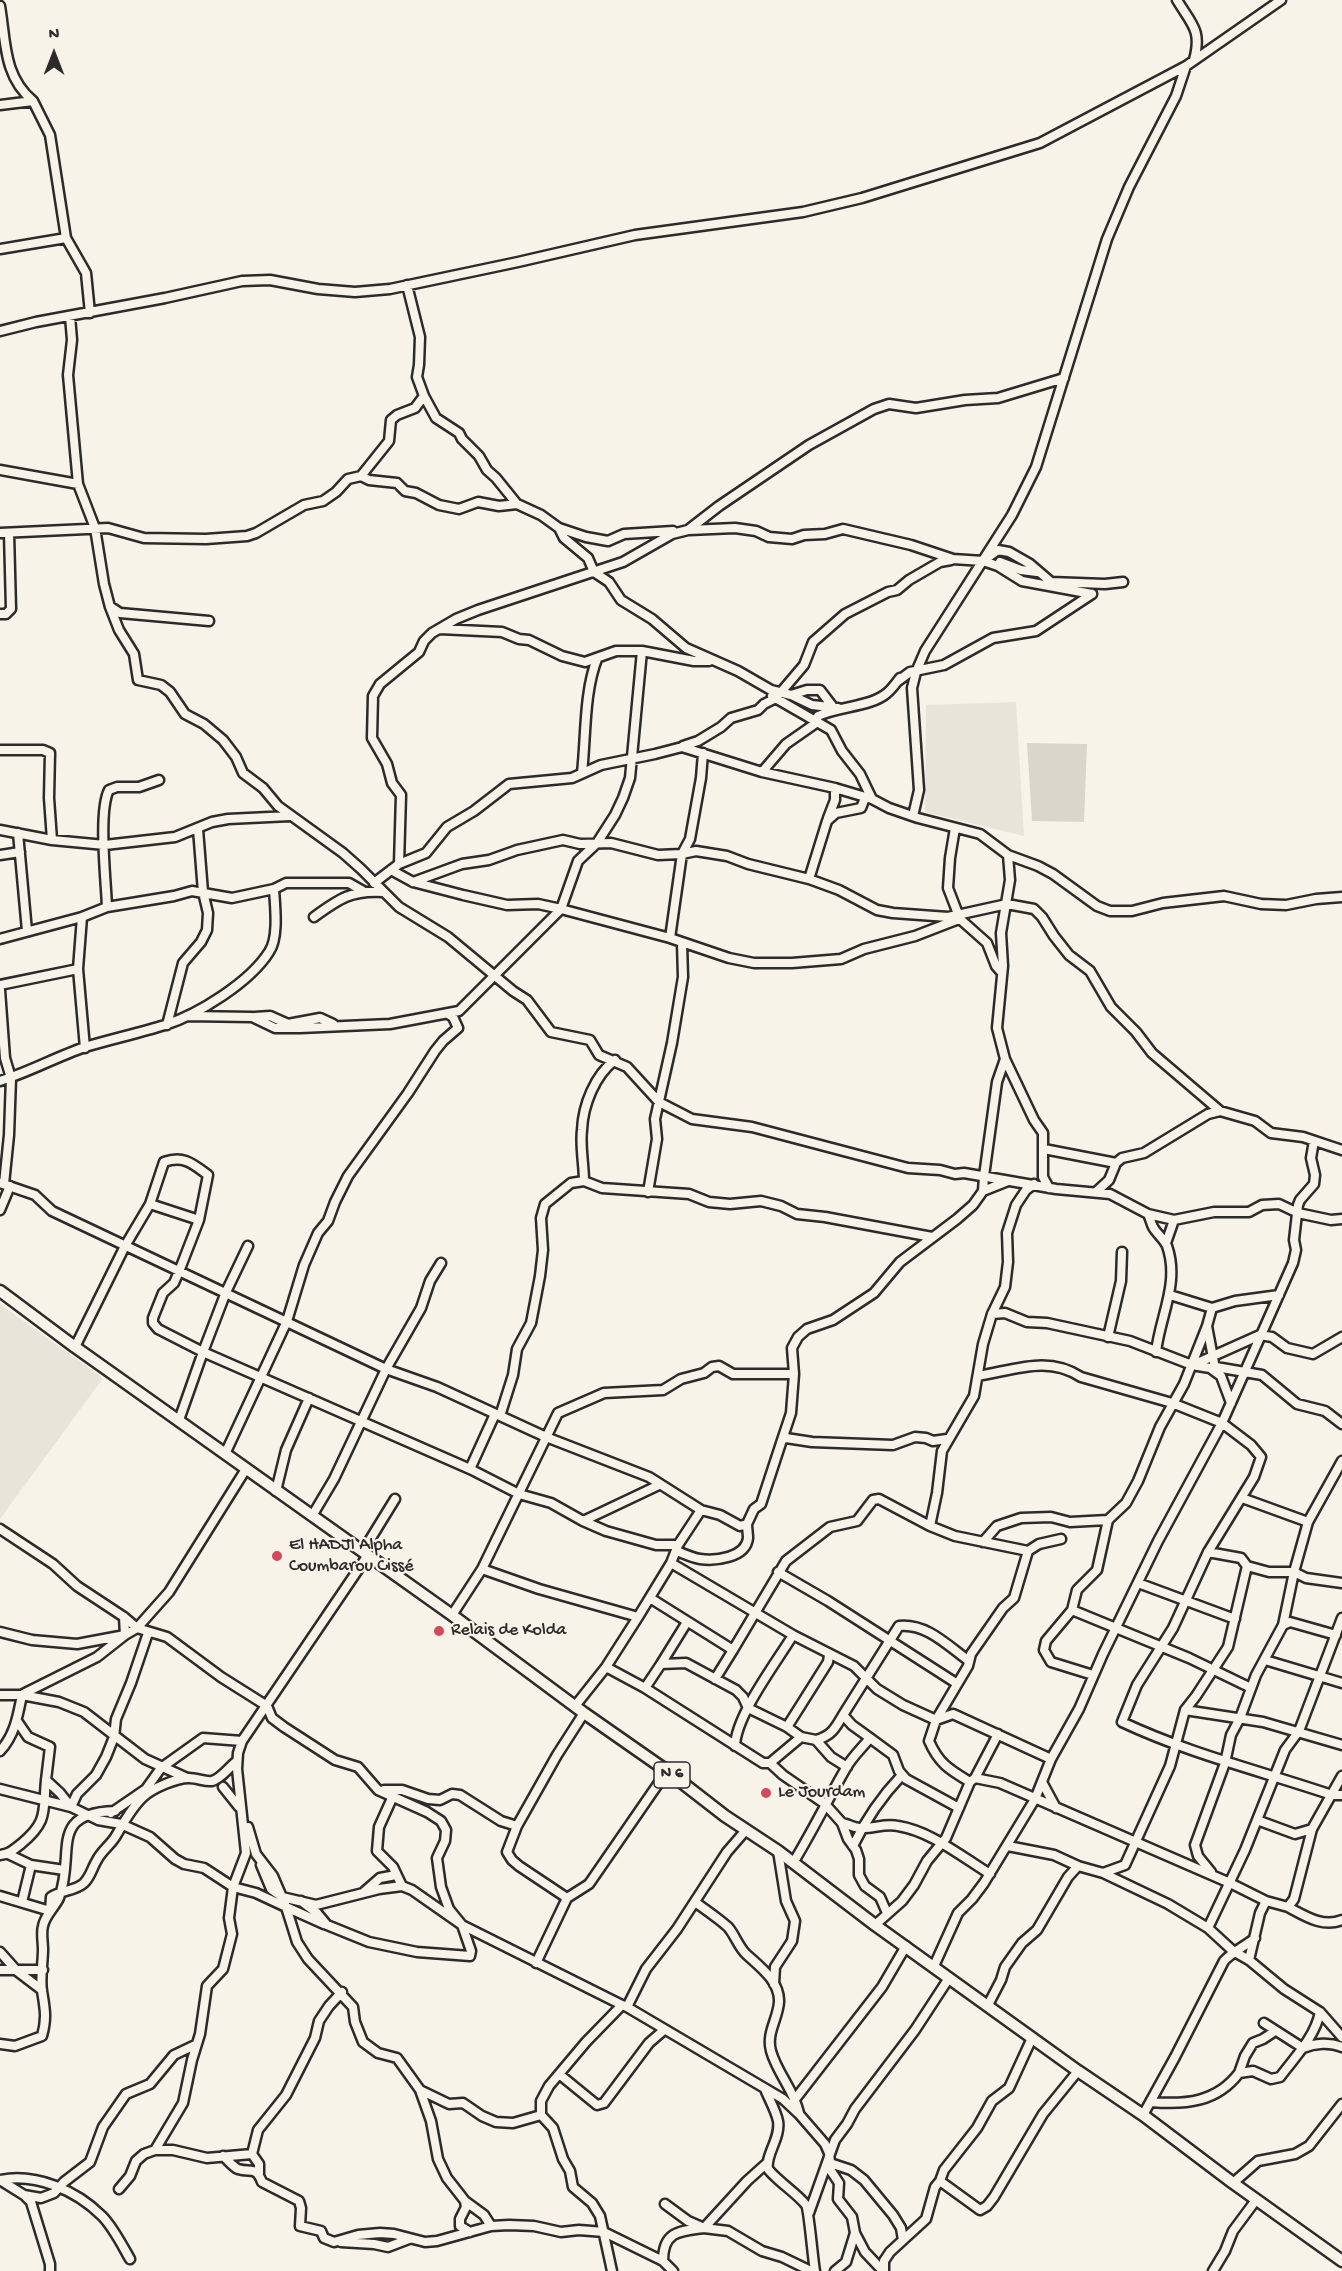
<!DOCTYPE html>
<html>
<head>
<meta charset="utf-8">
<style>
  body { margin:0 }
  #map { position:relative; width:1342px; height:2271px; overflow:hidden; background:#f7f3e8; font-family:"Gochi Hand",sans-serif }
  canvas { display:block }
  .north { position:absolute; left:24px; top:24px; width:60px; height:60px; -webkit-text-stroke:4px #f7f3e8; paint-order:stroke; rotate:0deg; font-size:16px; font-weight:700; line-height:24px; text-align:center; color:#2b2b2b }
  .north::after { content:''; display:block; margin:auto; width:21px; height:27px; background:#2b2b2b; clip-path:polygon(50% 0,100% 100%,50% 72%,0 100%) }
</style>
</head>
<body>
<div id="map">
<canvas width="1342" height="2271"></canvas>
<div class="north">N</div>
</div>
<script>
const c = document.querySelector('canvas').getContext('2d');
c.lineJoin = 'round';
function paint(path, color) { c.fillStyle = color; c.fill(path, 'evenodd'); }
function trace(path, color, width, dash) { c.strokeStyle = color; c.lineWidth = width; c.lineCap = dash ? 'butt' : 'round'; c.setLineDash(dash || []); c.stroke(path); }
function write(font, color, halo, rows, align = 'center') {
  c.font = font + ' "Gochi Hand",sans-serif'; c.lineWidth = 4.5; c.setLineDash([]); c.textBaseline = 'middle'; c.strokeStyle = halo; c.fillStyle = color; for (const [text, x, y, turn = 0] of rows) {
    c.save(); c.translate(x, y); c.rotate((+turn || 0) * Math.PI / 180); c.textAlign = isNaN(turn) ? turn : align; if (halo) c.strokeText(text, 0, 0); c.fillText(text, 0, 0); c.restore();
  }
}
paint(new Path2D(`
  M1016 702 1024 836 925 812 926 705Z
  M0 1304 103 1378 0 1519Z`), '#e8e4da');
paint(new Path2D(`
  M1027 743 1087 744 1084 822 1032 821Z`), '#dad6cc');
const minor = new Path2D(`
  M1177 0C1192 25 1202 30 1194 60
  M0 6C6 41 3 76 33 101
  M0 105 33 101 50 135 66 238 86 273 90 313
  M0 249 66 238
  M407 285 420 337 419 365 417 377 424 396 436 418 459 433 462 439 479 456 487 470 496 478 517 504 541 515 559 528 586 537 608 541 624 534 673 531
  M70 316 72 340 68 375 78 484 95 528 104 584 110 607 119 630 134 654 138 680 161 685 170 692 185 714 204 724 223 740 236 757 243 773 263 788 278 806 343 853 361 869 399 907 448 937 513 991 527 1000 551 1032 590 1040 599 1055 627 1067 659 1102 692 1119 752 1127 908 1168 940 1170 955 1174 964 1173 1056 1189 1110 1194 1148 1214 1174 1220 1214 1212H1249L1262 1205 1279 1204 1298 1213 1331 1220 1342 1219
  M0 331 36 322 165 298 242 281 270 280 318 289 355 292 390 289 518 262 635 235 803 212 862 198 1040 143 1186 66 1281 0
  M0 470 78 484
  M361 476 389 441 391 420 397 415 415 408 424 396
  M559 528 564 538 588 558 594 572 609 582 621 600 652 619 686 648 738 671 771 690 791 695 812 705 838 708
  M689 530 735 528 756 531 769 537 792 539 804 535 825 534 843 529 911 545 953 559 983 561 998 566 1022 581 1092 594
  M0 533 108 528 144 538 206 539 247 536 256 533 304 505 323 501 336 492 348 479 361 476 369 480 397 483 405 491 416 493 439 505 459 509 478 502 499 506 517 504
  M987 558 998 550 1009 552 1030 564 1051 582 1105 584 1123 582
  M1000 562 1021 570 1037 572
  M111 607 120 613 209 621
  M0 614H6L11 609 9 533
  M642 651 694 661H709
  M898 681 910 672 944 665 993 638 1036 631 1092 594
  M791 695 807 690H820L833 707
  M772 696 831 730 842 751 860 774 872 799
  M683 746 698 741 721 727 731 718 758 710 764 704 776 698 804 665 813 642 845 614 888 592 897 590 909 580 940 562 951 560
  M0 750H43L50 753 49 798 52 840
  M762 772 786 744 816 723 818 716C839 706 871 707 887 693 892 689 896 683 900 678
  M582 773C586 737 584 692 597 659
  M913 816 919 790 912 688 916 672 925 651 1012 515 1036 467 1107 239 1129 187 1176 96 1186 66
  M828 818 835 800V788
  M955 828 950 858 948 888 960 919 987 943 996 966 1002 973
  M0 830 52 840 105 845 175 837 212 822 228 819 290 816
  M18 833 27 931
  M0 855 20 852
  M1008 855 1010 880 1001 933 1003 966 997 1028 1005 1059 1034 1120 1043 1133V1177L1049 1188
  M399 864 401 795 392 783 387 764 372 738 373 696 380 684 419 652 424 641 432 633 456 619 478 610 623 562 672 534 688 530 719 506 809 445 874 409 889 404 916 408 965 400 998 398 1064 378
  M391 870 413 882 463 895 507 905 538 904 561 909 670 938 729 958 754 963H792L841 959 864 949 915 936 959 919
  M809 879 827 821 836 813 861 808 865 798
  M413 882 462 864 489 860 517 850 563 840 580 844 611 843 658 855 682 854 696 851 727 856 748 864 809 879 839 890 877 910 893 913 948 917 1007 904 1034 909 1042 917 1054 936 1069 955 1090 971 1111 1007 1136 1032 1152 1053 1220 1111
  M374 883 399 864 426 853 447 827 474 811 509 784 572 778 601 765 655 754 682 747 762 772 835 788 872 799 889 808 918 818 980 834 1008 855 1038 866 1053 874 1097 906 1110 911H1132L1163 903 1224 896 1261 904 1286 905 1316 899 1342 897
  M107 907C106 880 98 811 109 790L117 787H139L159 780
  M82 917 78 969 85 1048
  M314 917C339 899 351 890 383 892
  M670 938 682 854 690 839 701 778 703 753
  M0 939 82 917 107 907 174 896 192 891 232 898 274 889 286 883H349L363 891
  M0 985 78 969
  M0 990 5 1058 11 1078 9 1135 4 1184
  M187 1016 252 1017 275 1028H300L390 1024 459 1011 561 909 578 861 597 843 615 815 623 798 630 778 642 651H616L585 662 562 656 529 640 519 639 502 632 440 629
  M255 1017 270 1016 288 1024 320 1018 333 1024
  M167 1025 183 963 201 942 207 930 208 913 203 892 198 829
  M0 1081C29 1072 56 1057 85 1047 112 1039 139 1033 165 1025 199 1014 250 982 269 952 279 938 275 906 274 889
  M1044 1149 1116 1163
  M584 1181C584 1165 580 1146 582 1130 583 1105 595 1075 615 1060
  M0 1183 35 1195 52 1211 386 1369 437 1387 546 1437 649 1477 701 1510 720 1515 740 1526 747 1524 754 1509 761 1504 782 1440 786 1438 812 1442 893 1445 915 1437 926 1438 933 1441 947 1439
  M1034 1184 1026 1190 1016 1205 1007 1233 1008 1262 1005 1287 992 1314 983 1344 974 1396 942 1451 937 1493 930 1526 955 1536 1028 1551 1039 1544 1061 1539
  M983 1191 984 1176 997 1082 1005 1059
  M648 1192 657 1139 655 1119 672 1043 683 977 682 943
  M1096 1192 1109 1180 1116 1163 1122 1158 1144 1153 1208 1114 1220 1111 1255 1121 1271 1133 1303 1137 1342 1150
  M150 1204 199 1220
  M0 1210 10 1186
  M1148 1214C1150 1218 1151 1223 1153 1227 1157 1234 1164 1239 1167 1246 1180 1283 1160 1316 1156 1352
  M1166 1243 1174 1220
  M1170 1295 1212 1308 1235 1301 1279 1295
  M1212 1308 1207 1326 1214 1363
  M992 1314 1005 1313 1027 1322 1047 1323 1130 1341 1192 1365 1210 1368 1221 1376 1231 1403
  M1108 1337 1121 1281 1122 1252
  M75 1347 125 1246 150 1204 164 1162C184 1155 193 1164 208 1175L199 1220 180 1269 174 1283 163 1293 153 1318V1323L158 1329 203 1352 226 1292 248 1246
  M1193 1365 1260 1335 1272 1337 1287 1348 1313 1354 1342 1337
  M1216 1367 1262 1375 1297 1404 1325 1411 1342 1424
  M978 1376C1015 1370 1048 1355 1081 1377L1172 1403 1222 1423 1251 1445 1261 1457 1254 1477 1208 1552 1173 1628 1137 1685 1122 1722C1190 1754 1261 1771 1332 1795H1342
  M500 1416 513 1375 517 1349 531 1323 540 1276 543 1250 541 1218 545 1204 571 1183 584 1181 602 1188 689 1194 709 1202 730 1204 761 1201 781 1206 797 1214 825 1217 932 1237
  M179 1420 203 1352 470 1469 519 1494 551 1503 583 1521 606 1531 656 1545H678
  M782 1440 791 1413 794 1374 792 1348 798 1337 807 1329 833 1320 874 1293 900 1262 957 1219 973 1205 983 1191 1008 1181
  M225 1454 287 1321 304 1265 318 1233 328 1221 335 1202 348 1176 408 1093 435 1051 443 1041 458 1028 453 1017 448 1014
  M470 1469 495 1414
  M276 1491 286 1450 309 1398
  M1242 1498 1308 1522 1342 1461
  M312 1516 334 1479 386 1369 421 1308 430 1281 441 1263
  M583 1521 659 1485
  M0 1529 53 1564 77 1586 124 1617 137 1628 167 1637 221 1677 267 1706 272 1718 284 1727 335 1760 358 1767 378 1790 427 1812 441 1821 446 1830 445 1841 437 1858 441 1887 449 1909 462 1925 471 1951 470 1956 417 1952 369 1942 327 1925 317 1913 301 1901
  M983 1542 997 1526 1021 1518 1051 1517 1070 1522 1108 1520
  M363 1551 395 1499
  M677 1551C684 1554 693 1558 700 1559 715 1561 746 1558 748 1538 748 1534 747 1528 747 1524
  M1208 1552 1241 1558 1247 1566 1269 1572H1294L1306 1578 1342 1583
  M671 1563 793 1635 854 1666 877 1689 903 1705 936 1720 953 1714 1051 1759
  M482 1569 539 1589 638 1617
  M778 1572 828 1601 956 1683
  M1138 1583 1235 1619
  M650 1598 733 1650 786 1561 830 1527 857 1521 873 1500 879 1499 930 1526
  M1072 1610 1189 1658 1251 1688
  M452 1615 482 1569 558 1413 604 1393 663 1390 681 1379 704 1373 712 1367 719 1366 733 1374H794
  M1283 1625 1290 1622 1336 1635
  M0 1632 32 1640 77 1644 125 1635 137 1628 169 1592 246 1469
  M1265 1660 1342 1683
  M661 1664 687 1622
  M606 1667 645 1688 661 1664 686 1663 736 1690 743 1697 748 1708 787 1727 828 1662 829 1655
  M1093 1675 1051 1662 1044 1650 1046 1641 1072 1610 1077 1590 1097 1570 1108 1520 1126 1503 1138 1481 1160 1427 1184 1384 1207 1326
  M715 1679 733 1650
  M645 1688 763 1763H770L783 1775 825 1804 842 1823 848 1839 856 1850 859 1859V1875L865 1886 880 1897 887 1913
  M23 1694 97 1657 125 1635 124 1617
  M0 1695H22L59 1702 84 1712 145 1759 187 1778
  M575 1706 606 1667 638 1617 671 1563 678 1545 701 1510
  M1185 1710 1263 1722 1342 1745
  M17 1721 28 1737 50 1747 46 1780 60 1793 71 1807
  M787 1727 801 1737 816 1740 831 1757 847 1767
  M870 1738 852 1725 843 1715 899 1626C927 1623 948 1646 969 1661
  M816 1740C831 1736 835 1729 843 1715
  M735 1746C736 1715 776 1663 793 1635
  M0 1751C15 1735 18 1715 22 1695
  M770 1763 801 1737
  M975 1778 998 1734
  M970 1782C950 1770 939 1764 929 1741L936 1720 968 1666 971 1654 1003 1608 1014 1598 1028 1551
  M1042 1782 1056 1808
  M223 1787 239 1807
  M0 1789 71 1807 98 1820 121 1824 150 1837 175 1859 184 1864 204 1868 233 1887 256 1893 286 1907 297 1942 308 1959 353 2007 355 2022 363 2042 378 2053 397 2058 420 2090 449 2104 463 2103 482 2116 496 2122 513 2123 541 2115
  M384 1790H402L428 1799 440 1800 452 1794 460 1795 501 1821 517 1826
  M393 1796 379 1827 377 1851 393 1867 402 1886
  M71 1807 77 1794 96 1775 106 1757 114 1737 116 1719 131 1683 148 1633
  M111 1813 146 1789 161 1768 203 1738 242 1741
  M1257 1820 1295 1834 1312 1829
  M842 1823C848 1824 855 1828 860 1828 873 1829 885 1823 898 1826 931 1831 962 1857 990 1874
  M248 1827 256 1854 273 1876 282 1897 316 1905 379 1889 402 1886 412 1890 462 1925 622 2005
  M853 1846C866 1819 882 1796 902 1775
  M1008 1846 1054 1855 1078 1866
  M8 1854 31 1865 64 1870
  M0 1855C10 1854 13 1850 21 1844 48 1822 43 1812 46 1780
  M793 1863C812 1832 828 1799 846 1768 852 1757 862 1748 870 1738L893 1755 899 1771 906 1779 959 1808
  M261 1865 271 1889 282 1897 286 1907 324 1924
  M1211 1872 1198 1856 1195 1845 1225 1763 1231 1735 1240 1718 1256 1675 1283 1625 1294 1572 1308 1522
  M1103 1873 1168 1904 1208 1928 1233 1951 1249 1960 1284 1989 1320 2012 1342 2037
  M364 1892 380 1878 396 1875
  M0 1896 50 1911 51 1897C61 1890 76 1891 84 1883 91 1876 92 1868 97 1860 102 1850 112 1844 117 1834 124 1822 132 1807 143 1797 153 1788 176 1778 189 1778 197 1778 205 1782 212 1781 221 1779 229 1767 237 1761
  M567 1898 589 1884 667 1771
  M22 1902 31 1865
  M695 1902C706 1910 718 1918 728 1927 735 1935 738 1946 746 1954 759 1966 780 1981 779 2002 778 2019 766 2033 771 2051 777 2073 794 2090 799 2113
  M1288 1907C1305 1916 1323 1928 1342 1920
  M875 1925 902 1901 914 1885 927 1861 946 1838 970 1782 975 1778 1000 1783 1230 1883 1266 1901 1288 1907 1294 1899 1312 1829 1342 1776
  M1208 1928 1245 1850 1285 1750 1299 1731 1342 1618
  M0 1952 17 1971 42 1990
  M1249 1960 1260 1913 1266 1901
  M536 1963 567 1898 519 1866 512 1860 507 1852 517 1826 557 1755 584 1713
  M934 1966 958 1913 972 1899 984 1883 1035 1799 1051 1759 1079 1709 1103 1654 1158 1541 1222 1423 1293 1263 1296 1250 1294 1240 1298 1205 1300 1200 1314 1184 1315 1175 1311 1158 1314 1141
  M0 1970H43
  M774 1984 775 1967 792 1941 795 1921 786 1901 778 1851
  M988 2005 1001 1980 1005 1967 1022 1943 1037 1930 1068 1877 1078 1866 1103 1873 1125 1865 1170 1766 1185 1710 1196 1696 1228 1647 1247 1566
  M627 2007 783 2099 799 2114 825 2144 829 2153 831 2171 839 2183 838 2199 852 2217 855 2233 865 2252 883 2271
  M1264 2023 1303 2048C1315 2043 1330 2042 1342 2047
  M0 2044 15 2046 42 2036C47 2018 45 2009 42 1991 40 1978 43 1962 43 1949 43 1942 41 1933 43 1926 45 1915 55 1907 59 1898 76 1853 47 1813 115 1811
  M1239 2073 1245 2056 1253 2043 1263 2039 1275 2031
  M559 2074 597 2105 604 2103 649 2043 664 2030
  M765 2089C769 2099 776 2111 778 2121 781 2138 765 2155 768 2169 777 2181 798 2194 806 2205 809 2210 813 2261 815 2271
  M420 2090 431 2121 438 2159 447 2178 465 2201 466 2207 460 2219V2226L470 2232
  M796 2098 882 1987 906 1946
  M1151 2102C1186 2105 1217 2102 1239 2073L1253 2071 1271 2079 1280 2077C1295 2057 1315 2037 1320 2012
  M1143 2115 1175 2057 1224 1961C1233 1951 1244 1947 1255 1938
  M155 2150 183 2103 192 2060 200 2034 207 1986 223 1969 232 1934 229 1918 233 1887 246 1853 237 1769 238 1753 242 1741 368 1555
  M252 2154 258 2130 286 2095 315 2038 319 2021 329 2006 342 1992
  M252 2154 259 2164V2174
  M223 2156C228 2160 233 2167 238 2169 251 2173 256 2166 262 2182L299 2201 301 2208 300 2226 321 2231 324 2238 334 2242 358 2235 380 2233 394 2234 425 2242 437 2241 491 2226 509 2225 534 2226 561 2232 579 2230 604 2232 663 2261 673 2271
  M830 2163 851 2170 864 2180 893 2215 901 2228 903 2240
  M0 2180C36 2173 76 2190 102 2216 113 2227 122 2245 130 2259
  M0 2180 24 2195 31 2202 50 2264V2271
  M940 2181 944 2170 977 2128 992 2101 1009 2088 1032 2038
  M1233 2183 1258 2161 1295 2154 1309 2146 1342 2104
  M119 2189 130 2176 136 2161 144 2154 155 2150H173L207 2158 252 2154
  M24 2195 41 2198 54 2193 64 2182 90 2162 103 2127 126 2094 150 2084 174 2055 195 2045
  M465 2201 484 2215 491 2226
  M665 2204 688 2221 704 2228 728 2231 762 2251 782 2257 811 2271
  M809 2213 835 2140 847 2124 855 2109 915 2030 949 1978
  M341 2242 374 2244 388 2247 409 2239
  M663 2261C663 2231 680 2231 704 2228L747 2181 767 2163
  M612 2271 600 2216 592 2203 573 2187 570 2171 563 2159 553 2128 541 2115V2101L549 2086 586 2042 622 2005 627 2007 646 1969 677 1929 727 1852 746 1830
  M835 2271 846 2262 855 2233
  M884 2271V2261L890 2252 926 2219 935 2187 940 2181 980 2210 987 2206 994 2197 1043 2114 1078 2071
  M1213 2271 1225 2251 1233 2231 1256 2200`);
const major = new Path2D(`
  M0 1291 75 1347 452 1615 584 1713 667 1771 725 1816 778 1851 875 1925 1078 2071 1143 2115 1233 2183 1342 2261`);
trace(minor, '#2b2b2b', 13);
trace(major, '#2b2b2b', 15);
trace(minor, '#f7f3e8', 8);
trace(major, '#f7f3e8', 10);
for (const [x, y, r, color] of [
  [277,1556,6,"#d1495b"],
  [439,1631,6,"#d1495b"],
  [766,1793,6,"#d1495b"]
]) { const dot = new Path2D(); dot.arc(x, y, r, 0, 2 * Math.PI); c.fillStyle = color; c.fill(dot); trace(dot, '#f7f3e8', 2); }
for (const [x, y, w] of [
  [672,1775,36]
]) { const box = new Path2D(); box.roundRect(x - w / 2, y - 13, w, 26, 4.5); c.fillStyle = '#f7f3e8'; c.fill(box); trace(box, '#2b2b2b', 1.5); }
write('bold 16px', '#2b2b2b', null, [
  ["N 6",672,1775]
]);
write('18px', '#2b2b2b', '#f7f3e8', [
  ["El HADJI Alpha",289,1546],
  ["Coumbarou Cissé",289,1567],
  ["Relais de Kolda",451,1631],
  ["Le Jourdam",778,1793]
], 'left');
</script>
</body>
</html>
